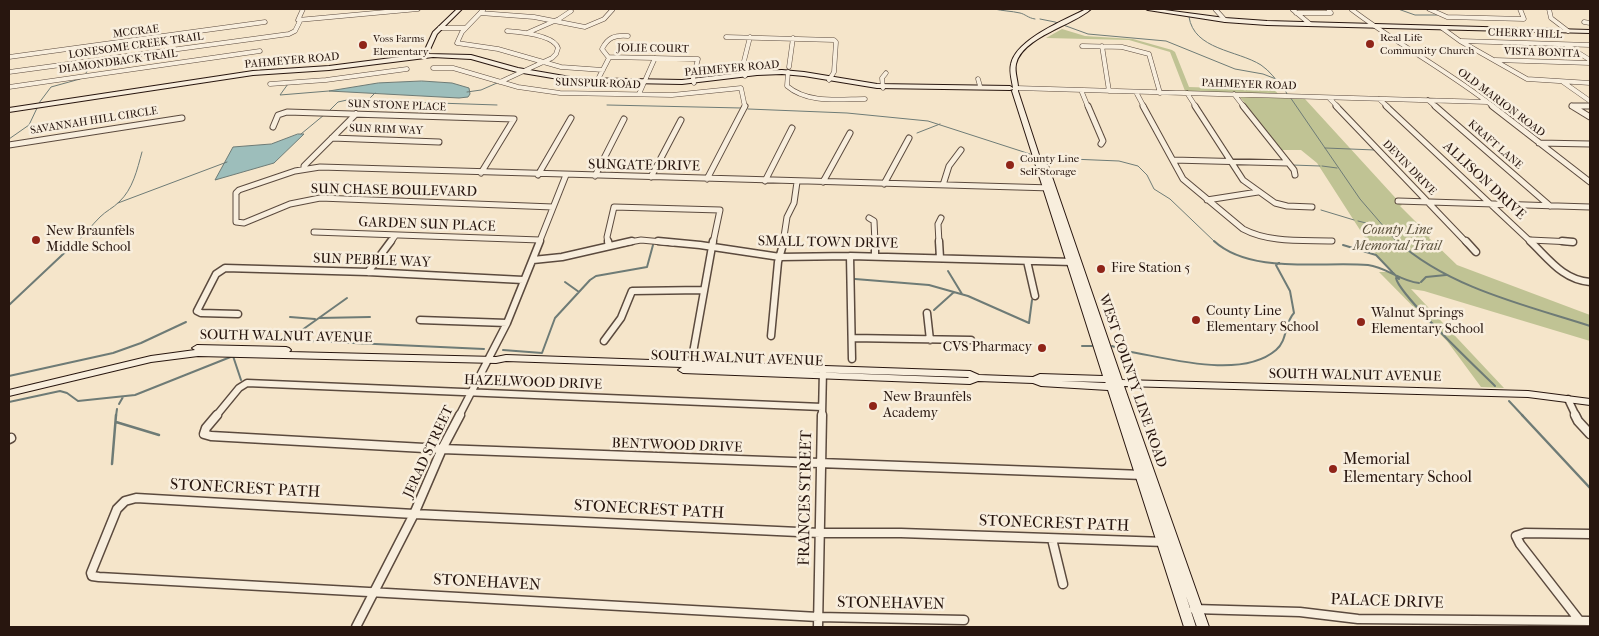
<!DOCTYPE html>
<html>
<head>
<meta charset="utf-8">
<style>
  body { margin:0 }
  #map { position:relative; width:1599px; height:636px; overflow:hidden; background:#f5e5ca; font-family:"IM FELL French Canon",serif }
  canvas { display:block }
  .frame { position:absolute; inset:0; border:10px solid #28160f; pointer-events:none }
</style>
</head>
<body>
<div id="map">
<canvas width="1599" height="636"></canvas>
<div class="frame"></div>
</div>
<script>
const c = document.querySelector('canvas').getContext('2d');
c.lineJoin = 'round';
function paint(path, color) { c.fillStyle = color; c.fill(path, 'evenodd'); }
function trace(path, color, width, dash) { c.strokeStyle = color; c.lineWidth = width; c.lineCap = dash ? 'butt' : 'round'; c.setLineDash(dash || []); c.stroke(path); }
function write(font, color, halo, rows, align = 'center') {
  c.font = font + ' "IM FELL French Canon",serif'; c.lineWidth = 5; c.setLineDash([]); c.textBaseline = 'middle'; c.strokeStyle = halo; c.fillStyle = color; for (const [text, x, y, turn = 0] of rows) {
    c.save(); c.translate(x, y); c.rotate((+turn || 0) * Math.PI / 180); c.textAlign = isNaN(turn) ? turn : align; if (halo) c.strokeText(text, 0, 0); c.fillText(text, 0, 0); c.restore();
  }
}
paint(new Path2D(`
  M1062 29 1085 36 1133 39 1172 50 1175 52 1189 87 1275 90 1278 94 1185 91 1170 52 1129 40 1046 38Z
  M1240 97 1305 99 1402 205 1400 206 1430 236 1429 238 1457 265 1590 315V341L1424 291 1411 289 1504 388 1481 387 1447 341 1379 272H1394L1378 258 1317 163 1301 150H1281Z`), '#c0c394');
const water = new Path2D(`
  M422 81 452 83 469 88 470 94 468 97 459 98 329 91 378 83Z
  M298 134H304L274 163 215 180 233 147 271 144Z`);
paint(water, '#9dbebb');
trace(water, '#6e7b76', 1);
trace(new Path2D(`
  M994 9C1003 11 1011 11 1020 13 1025 14 1028 18 1035 19
  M1398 9 1415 15H1437
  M1189 17C1194 50 1237 50 1261 65 1270 71 1276 80 1283 88
  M1040 19 1055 22 1088 34 1166 41 1235 69 1263 74 1276 79
  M86 73 93 61
  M288 84 280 95 329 91
  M1285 90 1287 94
  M467 92 481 90 497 83
  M1290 97 1360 199 1398 243
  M368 100 375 93
  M39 103 51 87 80 79
  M607 105 741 108
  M748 109 847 113 928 121 1030 154
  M330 110 338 102 347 100 497 105
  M917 133 940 124
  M301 134 324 115
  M9 139 29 125 38 106
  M1325 148 1375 150
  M1047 158 1119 161 1138 166 1147 175 1154 189 1170 199 1216 243
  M1292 165 1320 166
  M1322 166 1337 168
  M118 203 227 162
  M1321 210 1354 220
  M1358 221 1382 227
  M76 243C85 234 92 225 100 217 106 211 113 208 119 202 133 189 137 170 142 152`), '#6e7b76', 1);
trace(new Path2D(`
  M1214 241C1251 275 1323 261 1368 265 1386 267 1400 281 1419 283
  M1397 241C1449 288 1525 305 1590 326
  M1343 245 1376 255 1399 279
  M948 271 962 294
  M1396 278C1399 295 1478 369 1495 386
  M855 279 929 285 968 296 1029 323 1032 300
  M565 282 579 292
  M1421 282 1426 277 1446 275
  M9 305 77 241
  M934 310 954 292
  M290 317 315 319
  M319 318 370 317
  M288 340 484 349
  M266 341 273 339 288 340 347 298
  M1082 346H1092
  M1112 346 1126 351C1168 358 1241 380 1276 350 1288 340 1284 323 1294 313L1290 291 1277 267 1276 265 1279 263
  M503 350 542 353 555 318 590 280 596 276 647 267 653 245
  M9 376 113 353 141 343 186 322
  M1509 401 1523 416
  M9 402 60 391 67 393 78 401 135 395 233 356 241 380
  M119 404 123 397
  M116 416 117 409`), '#6e7b76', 2);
trace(new Path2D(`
  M1522 415 1590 488
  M116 422 159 435
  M112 464 116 415`), '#6e7b76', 2.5);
const streetFar3 = new Path2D(`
  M303 9 298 20 418 9
  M484 9 462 32 457 43 498 49 561 67 603 70
  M1215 9 1225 20
  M1292 9 1310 24
  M1351 9C1397 44 1448 71 1494 107
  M1429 9 1447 17 1524 19 1520 9
  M1549 9 1551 18 1568 31
  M480 13 534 17 585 27 604 19 613 9
  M1296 13H1331L1328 9
  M1584 22 1590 23
  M440 28H465
  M1442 28 1460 41 1527 79 1590 83
  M527 33 559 19 571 11
  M726 37 834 40 836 42 834 72 829 80
  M1461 41 1590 45
  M1566 45 1590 60
  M1082 46 1122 47 1149 54 1160 93
  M1102 46 1109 91
  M9 57 265 22
  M609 57 698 59 693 78 694 83
  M1495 60 1590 63
  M789 67 793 38
  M433 68H453L518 87 560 93 672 95 741 88 745 107
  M9 72 289 34 295 31 300 21
  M788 72 787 86C808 104 840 99 865 99
  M745 76 742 69 750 37
  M978 79 980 86
  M500 82 552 58 556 54 558 48C554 35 520 32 507 31
  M1563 82 1590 101
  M596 83 609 58 602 49C608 37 615 35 628 36
  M270 84 326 80 407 69
  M9 87 260 51
  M883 88 882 78 886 73
  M1016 88 1487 102
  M1081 90 1088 107
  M1136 92 1144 107
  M1187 93 1196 107
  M639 94 655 58
  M1234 94 1244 107
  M1329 98 1338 107
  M1379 99 1388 107
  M1428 100 1436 107
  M1572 106 1574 107
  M1572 106H1590`);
const streetFar2 = new Path2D(`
  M1088 106 1103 141 1101 144
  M1143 106 1183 179 1243 229C1269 243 1303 240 1332 241
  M1195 106 1243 180 1275 203 1287 206 1312 207
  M1243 106 1294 170 1295 175
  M1336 106 1467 243
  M1386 106 1532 243
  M1435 106 1550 206
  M1492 106 1590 182
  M1572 106 1590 117
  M1572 106H1590
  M273 127 278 115 287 112 514 119 481 173
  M332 138 439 142
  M1539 143 1590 144
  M9 145 182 118
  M1173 160 1288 163
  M304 169V166L356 114
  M538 175 571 118
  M595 176 624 119
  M651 177 681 120
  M707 179 745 106
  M765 181 792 128
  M823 182 850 133
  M884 184 909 138
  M943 185 949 166 961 150
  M1207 200 1258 192
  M1398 201 1590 207
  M553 207 320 198 290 204 244 223 236 222V193L239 190 295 171 320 167 1052 188
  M869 218 874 221 875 243
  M314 232 540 240
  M1530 240 1573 242
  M390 243 395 236
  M539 243 566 175
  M608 243 607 237 614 207 720 210 713 243
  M624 243 641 240 673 243
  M783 243 787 217 794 203 797 182
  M939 243 938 224 941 218`);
const streetFar1 = new Path2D(`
  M608 241 609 245
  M658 241 700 245 780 257 850 256 1073 262
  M875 241V256
  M939 241 940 258
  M1466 241 1476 252
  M1530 241C1549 259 1563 280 1590 282
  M1562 241 1573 242
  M850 256 852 359
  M533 260 562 257 632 241
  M1027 261 1035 296
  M368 272 391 241
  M927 313 930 340
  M238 314 201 313 197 311 216 274 225 268 368 272 523 280
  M420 320 507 323
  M771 336 778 262 784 241
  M852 338 971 340
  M604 341 621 318 632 291 703 290
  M691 364 713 241
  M1568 399 1576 416
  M216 416 239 388 247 383 822 407
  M459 416 507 323 540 241
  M822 416 823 370`);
const street = new Path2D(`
  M217 415 206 428 204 434 211 436 442 449 1143 475
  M1575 415 1578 421 1590 434
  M9 439 11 438
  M1052 539 1063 584
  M1194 609 1300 612 1358 619 1590 621
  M964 620 818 617 99 577 92 576 91 573 117 509 125 501 136 498 414 514 820 533H901L1165 542
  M1579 620 1520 544 1516 536 1525 533 1590 534
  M356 627 414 514 442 449 460 415
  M818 627 822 415`);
const secondary = new Path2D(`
  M457 9H462L437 34 428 54 471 55 518 68 576 78 682 80 757 71 782 70 804 72 877 84 1010 86 1013 88C1012 80 1009 72 1011 64 1016 39 1065 20 1086 9H1091C1074 25 1022 37 1016 64 1014 73 1019 82 1018 91L1042 164 1045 163 1048 165 1122 380 1528 391 1590 399V405L1528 397 1124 386 1209 627H1197L1186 596 1196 627H1184L1108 390 1041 386 1033 383 978 381 970 384 683 373 678 370 682 367 506 361 496 363 198 356 151 362 9 396V390L151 356 195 350 192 348 197 345 286 347 289 348 291 350 289 352 496 357 506 355 970 371 979 375 1033 377 1040 374 1103 376 1012 91 1013 89 1010 90 877 88 804 76 782 74 757 75 682 84 576 82 517 72 471 59 433 57 329 70 253 75 9 112V108L253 71 329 66 423 54 433 32ZM808 372 968 377 969 378ZM1061 381 1105 382 1106 383Z
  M1146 9H1157L1225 18 1267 21 1590 30V33L1267 25 1225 22 1148 10Z`);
trace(streetFar3, '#5b4a3e', 5);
trace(streetFar2, '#5b4a3e', 7);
trace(streetFar1, '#5b4a3e', 9);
trace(street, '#5b4a3e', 11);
trace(secondary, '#28160f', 2);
trace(streetFar3, '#f8eedd', 4);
trace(streetFar2, '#f8eedd', 5);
trace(streetFar1, '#f8eedd', 6);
trace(street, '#f8eedd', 8);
paint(secondary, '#f8eedd');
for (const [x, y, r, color] of [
  [1370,44,5,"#8f2418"],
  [363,45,5,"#8f2418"],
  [1010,165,5,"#8f2418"],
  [36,240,5,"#8f2418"],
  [1101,269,5,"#8f2418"],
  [1196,320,5,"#8f2418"],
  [1361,322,5,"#8f2418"],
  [1042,348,5,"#8f2418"],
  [873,406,5,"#8f2418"],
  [1333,469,5,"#8f2418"]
]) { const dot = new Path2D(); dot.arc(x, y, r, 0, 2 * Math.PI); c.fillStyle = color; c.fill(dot); trace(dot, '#f8eedd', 2); }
write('11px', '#28160f', '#f8eedd', [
  ["MCCRAE",136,32,-7],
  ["CHERRY HILL",1525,34,2],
  ["LONESOME CREEK TRAIL",136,46,-8],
  ["JOLIE COURT",653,49,1],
  ["VISTA BONITA",1542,53,2],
  ["PAHMEYER ROAD",292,61,-5],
  ["DIAMONDBACK TRAIL",118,62,-8],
  ["PAHMEYER ROAD",732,69,-5],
  ["SUNSPUR ROAD",598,84,2],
  ["PAHMEYER ROAD",1249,85,2],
  ["OLD MARION ROAD",1501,103,37],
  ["SUN STONE PLACE",397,106,2],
  ["SAVANNAH HILL CIRCLE",94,121,-9],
  ["SUN RIM WAY",386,130,2],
  ["KRAFT LANE",1495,145,41],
  ["DEVIN DRIVE",1409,168,46]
]);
write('11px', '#28160f', '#f8eedd', [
  ["Real Life",1380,38],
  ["Community Church",1380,51],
  ["Voss Farms",373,39],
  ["Elementary",373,52],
  ["County Line",1020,159],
  ["Self Storage",1020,172]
], 'left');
write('14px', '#28160f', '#f8eedd', [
  ["SUNGATE DRIVE",644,166,1],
  ["ALLISON DRIVE",1484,181,43],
  ["SUN CHASE BOULEVARD",394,191,1],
  ["GARDEN SUN PLACE",427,225,2],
  ["SMALL TOWN DRIVE",828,243,1],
  ["SUN PEBBLE WAY",372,261,2],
  ["SOUTH WALNUT AVENUE",286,337,1],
  ["SOUTH WALNUT AVENUE",737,359,2],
  ["SOUTH WALNUT AVENUE",1355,376,1],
  ["WEST COUNTY LINE ROAD",1132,381,71],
  ["HAZELWOOD DRIVE",533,383,2],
  ["BENTWOOD DRIVE",677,446,2],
  ["JERAD STREET",429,452,-65]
]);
write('italic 14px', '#5d533e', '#f8eedd', [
  ["County Line",1397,231],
  ["Memorial Trail",1397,247]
]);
write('14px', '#28160f', '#f8eedd', [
  ["New Braunfels",46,232],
  ["Middle School",46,248],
  ["Fire Station 5",1111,269],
  ["County Line",1206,312],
  ["Elementary School",1206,328],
  ["Walnut Springs",1371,314],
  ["Elementary School",1371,330],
  ["CVS Pharmacy",1032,348,"right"],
  ["New Braunfels",883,398],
  ["Academy",883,414]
], 'left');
write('16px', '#28160f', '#f8eedd', [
  ["Memorial",1343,460],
  ["Elementary School",1343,478]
], 'left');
write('16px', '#28160f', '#f8eedd', [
  ["STONECREST PATH",245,489,3],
  ["FRANCES STREET",806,498,-89],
  ["STONECREST PATH",649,510,3],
  ["STONECREST PATH",1054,524,2],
  ["STONEHAVEN",487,583,3],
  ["PALACE DRIVE",1387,602,2],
  ["STONEHAVEN",891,604,1]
]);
</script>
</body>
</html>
